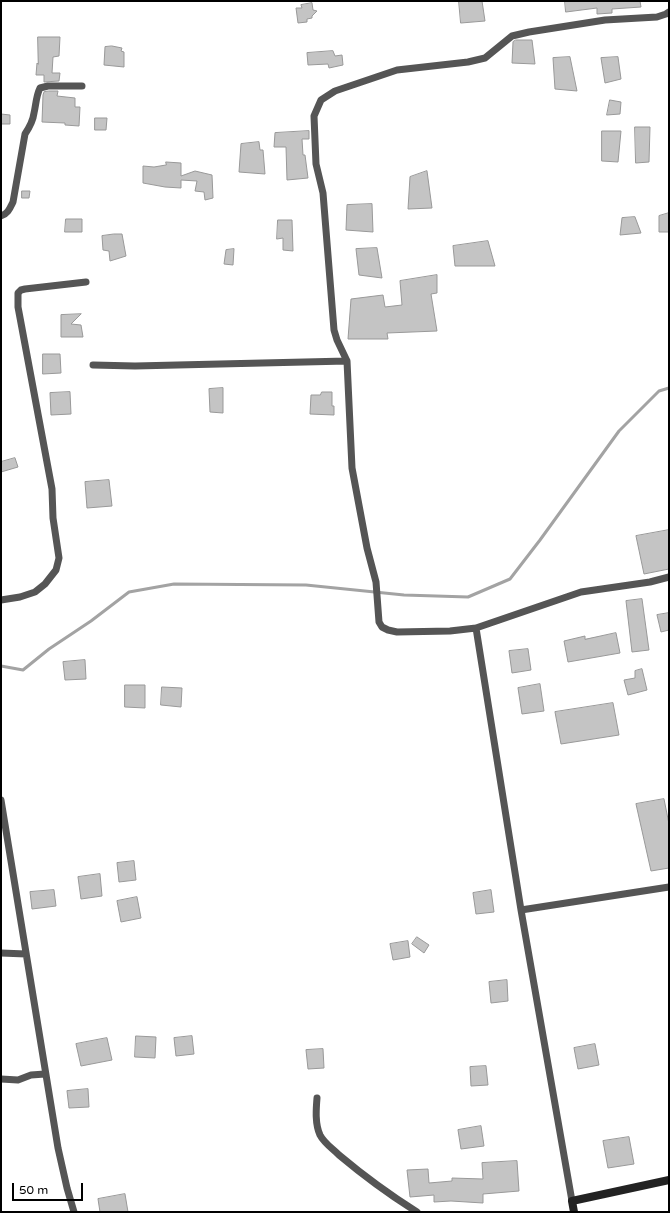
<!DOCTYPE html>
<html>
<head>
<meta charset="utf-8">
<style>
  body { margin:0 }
  #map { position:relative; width:670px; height:1213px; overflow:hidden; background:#fff; font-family:"Varela Round",sans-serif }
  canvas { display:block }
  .frame { position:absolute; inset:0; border:2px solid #000; pointer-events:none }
  .scale { position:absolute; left:12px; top:1183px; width:71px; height:18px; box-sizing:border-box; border:2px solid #000; border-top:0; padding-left:5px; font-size:12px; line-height:14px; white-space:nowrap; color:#000; -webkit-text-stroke:3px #fff; paint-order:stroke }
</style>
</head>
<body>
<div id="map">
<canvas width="670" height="1213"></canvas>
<div class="frame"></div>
<div class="scale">50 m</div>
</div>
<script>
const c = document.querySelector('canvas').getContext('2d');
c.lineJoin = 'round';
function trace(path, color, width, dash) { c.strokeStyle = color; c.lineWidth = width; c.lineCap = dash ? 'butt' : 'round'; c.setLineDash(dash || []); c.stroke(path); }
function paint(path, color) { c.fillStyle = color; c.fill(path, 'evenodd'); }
trace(new Path2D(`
  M1 666 23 670 49 649 91 621 129 592 174 584 306 585 404 595 468 597 510 579 540 540 619 431 659 391 669 388`), '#a3a3a3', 3);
const building = new Path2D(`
  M459 1H482L485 21 461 23Z
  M565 1H640L641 7 612 9V13L597 14V8L566 12Z
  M312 3 313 10 317 11 312 16V18L307 19V22L298 23 296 8H302L301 5Z
  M38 37H60L59 56 53 57 52 73H60L59 81 44 82V75H36L37 63 38 64Z
  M516 40H532L535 64 512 63 513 42Z
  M112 46 122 48 121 51 124 52V67L104 65 105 47Z
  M333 51 335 56 342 55 343 65 329 68 328 64 308 65 307 53Z
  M570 57 577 91 555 89 553 58Z
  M618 57 621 79 605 83 601 58Z
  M49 91H58L57 96 75 98V107H80L79 126 65 125V123L42 122 43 95 44 92Z
  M610 100 621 102 620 114 607 115Z
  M1 114 10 115V124H1Z
  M95 118H107L106 130H95Z
  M635 127H650L649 162 636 163Z
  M309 131V139H302L303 155H305L308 178 287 180 286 147H274L275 133Z
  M602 131H621L618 162 602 161Z
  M259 142 260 150H263L265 174 239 172 241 144Z
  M166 162 181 163V176L195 171 212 175 213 198 205 200 204 192 195 191 197 181 181 180V188L165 187 143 183V166L154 167 166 165Z
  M427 171 432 208 408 209 410 177Z
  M22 191H30L29 198H22Z
  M372 204 373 232 346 230 347 205Z
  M669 213V232H659V216Z
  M635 217 641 233 620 235 622 218Z
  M66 219H82V232H65Z
  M278 220H292L293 251 283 250V238L277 239Z
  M114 234H122L126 256 110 261 109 251 103 250 102 236Z
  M488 241 495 266H455L453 246Z
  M377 248 382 278 359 275 356 249Z
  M234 249 233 265 224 264 226 250Z
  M437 275V293L431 294 437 331 387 333 388 339H348L351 299 383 295 385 307 402 305 400 281Z
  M81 314 71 324 81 325 83 337H61V315Z
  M43 354H60L61 373 43 374Z
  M223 388V413L210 412 209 389Z
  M70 392 71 414 51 415 50 393Z
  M322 392H332V406H334V415L310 414 311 395H320Z
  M15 458 18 467 1 472V462Z
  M109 480 112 506 87 508 85 482Z
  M669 530V569L644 574 636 536Z
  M642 599 649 650 632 652 626 601Z
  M669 613V630L661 632 657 615Z
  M616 633 620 653 568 662 564 641 585 636V639Z
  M528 649 531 670 512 673 509 651Z
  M85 660 86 679 65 680 63 662Z
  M642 669 647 690 628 695 624 680 635 678V671Z
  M540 684 544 711 522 714 518 688Z
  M125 685H145V708L125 707Z
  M162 687 182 688 181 707 161 705Z
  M613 703 619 735 561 744 555 712Z
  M664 799 669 824V868L651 871 636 804Z
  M134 861 136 880 119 882 117 863Z
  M100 874 102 896 81 899 78 877Z
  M54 890 56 906 32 909 30 892Z
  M491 890 494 912 476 914 473 893Z
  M137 897 141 918 121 922 117 901Z
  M417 937 429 945 424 953 412 944Z
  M408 941 410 957 393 960 390 944Z
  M507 980 508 1001 491 1003 489 982Z
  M136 1036 156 1037 155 1058 135 1057Z
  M192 1036 194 1054 176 1056 174 1038Z
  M107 1038 112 1060 81 1066 76 1044Z
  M595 1044 599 1065 578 1069 574 1048Z
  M323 1049 324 1068 308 1069 306 1050Z
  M486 1066 488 1085 471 1086 470 1067Z
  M88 1089 89 1107 69 1108 67 1091Z
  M481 1126 484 1146 461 1149 458 1130Z
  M629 1137 634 1164 608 1168 603 1141Z
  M517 1161 519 1191 483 1194V1203L451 1201 434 1202V1195L410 1197 407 1170 428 1169 429 1183 452 1181V1178L483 1179 482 1163Z
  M125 1194 128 1212H100L98 1199Z`);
paint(building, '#c4c4c4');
trace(building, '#999', 1);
trace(new Path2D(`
  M669 12 666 14 657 17 605 20 529 32 512 36 485 58 468 62 397 70 335 91 321 100 314 116 316 164 323 193 334 330 337 340 347 361 352 468 367 548 376 582 379 622 382 627 388 630 397 632 450 631 476 628 581 592 650 582 669 577
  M1 216C8 214 10 208 13 202L25 134C29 128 33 121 34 113 36 105 36 96 40 88L48 86H82
  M93 365 135 366 347 361
  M1 600 20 597 35 592 45 584 56 570 59 558 53 518 52 489 18 307V293L21 290 25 289 86 282
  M476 628 521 910 572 1201
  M1 800 58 1148 67 1188 74 1212
  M521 910 669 887
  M1 953 26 954
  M1 1079 18 1080 31 1075 45 1074
  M317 1098C316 1110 315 1124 320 1135 324 1143 333 1149 339 1155 364 1176 390 1195 417 1212`), '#555', 7);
trace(new Path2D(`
  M574 1212 572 1201 669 1180`), '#222', 8);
</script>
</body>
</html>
